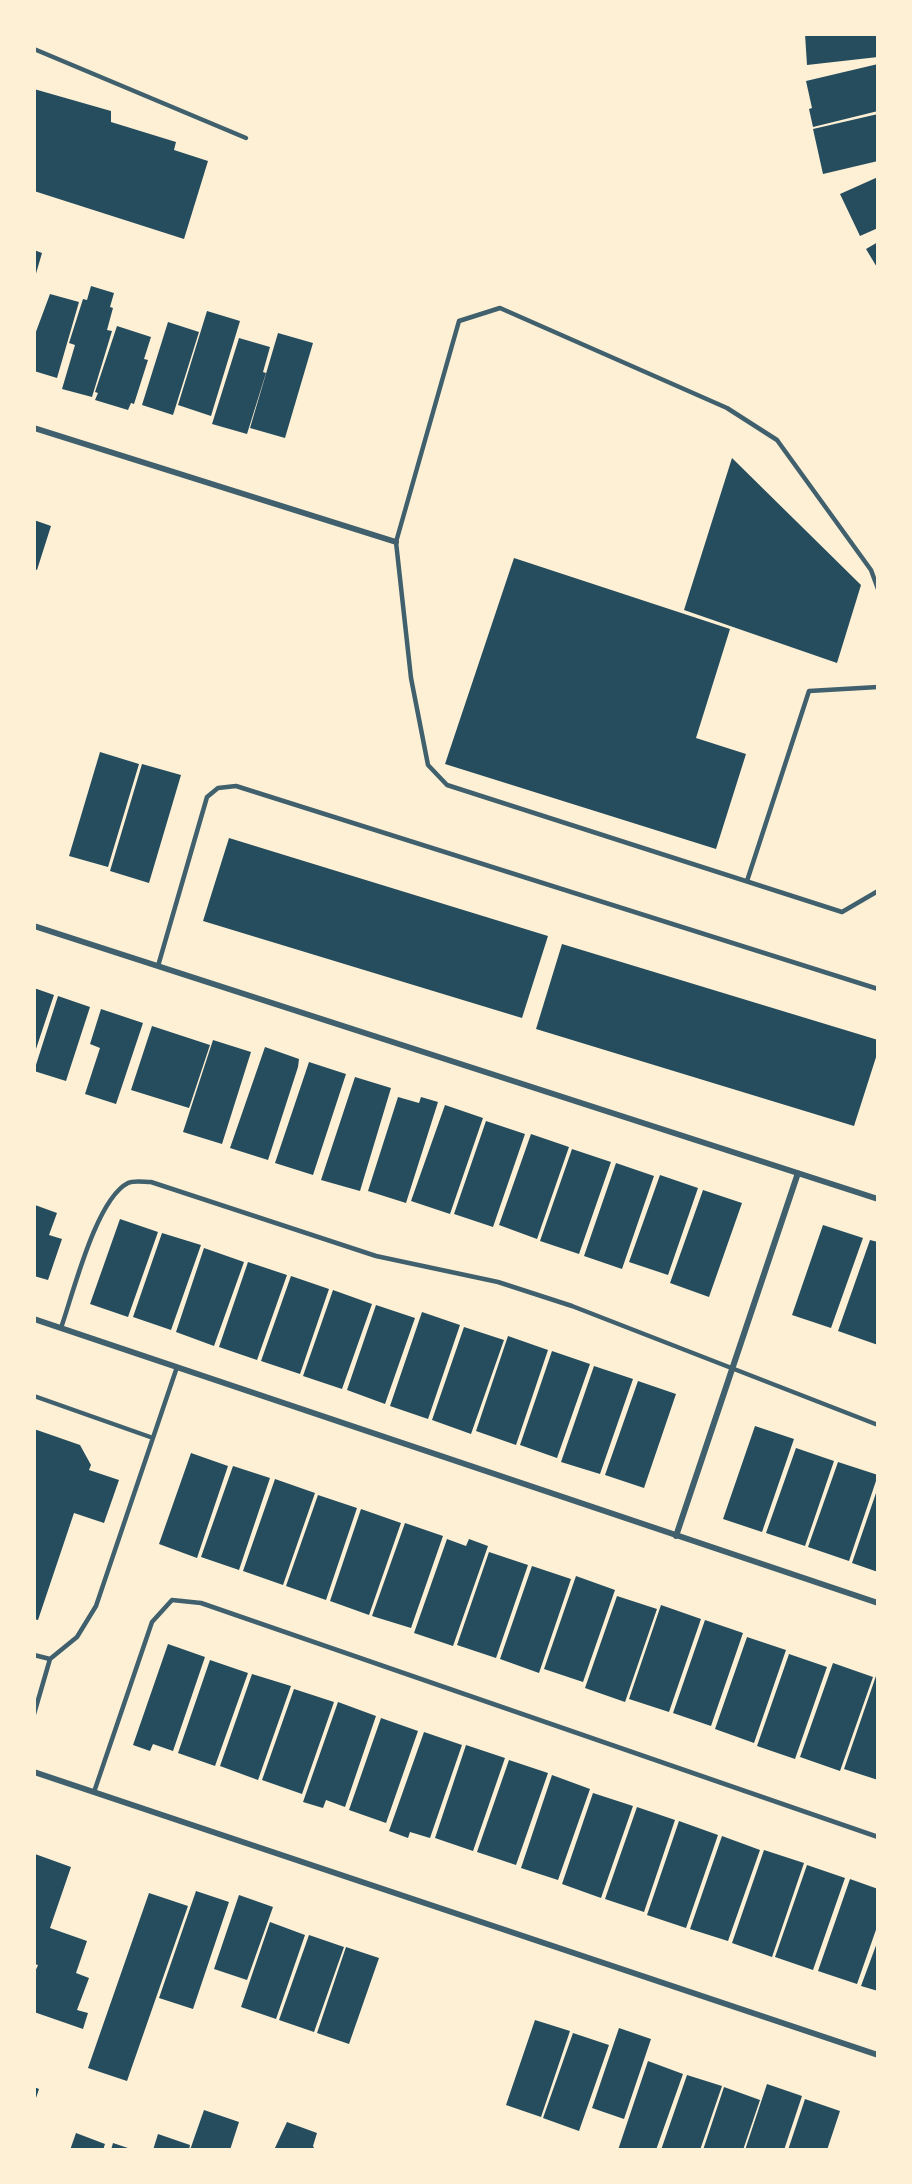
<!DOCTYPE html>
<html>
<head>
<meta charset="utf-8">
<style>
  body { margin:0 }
  #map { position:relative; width:912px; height:2184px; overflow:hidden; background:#fdf0d5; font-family:"Alegreya Sans",sans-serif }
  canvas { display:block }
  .frame { position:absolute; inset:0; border:36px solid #fdf0d5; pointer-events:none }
</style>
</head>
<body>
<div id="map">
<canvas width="912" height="2184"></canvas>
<div class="frame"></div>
</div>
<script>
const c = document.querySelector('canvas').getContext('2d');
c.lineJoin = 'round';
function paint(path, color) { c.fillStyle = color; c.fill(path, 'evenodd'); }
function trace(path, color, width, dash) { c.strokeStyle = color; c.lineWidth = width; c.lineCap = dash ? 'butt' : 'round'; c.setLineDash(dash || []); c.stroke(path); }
paint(new Path2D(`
  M805 34H878V57L807 65Z
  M878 64V111L813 127 809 109 812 108 806 81Z
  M34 89 111 111V122L176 142 174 150 208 161 184 239 34 191Z
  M878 114V161L823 174 813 129Z
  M878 177V228L860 236 840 194Z
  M878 242V269L866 249Z
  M34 250 42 253 35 277 34 276Z
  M91 286 114 293 110 307 113 308 107 330 112 331 92 397 62 389 75 345 69 343 83 299 87 300Z
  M50 294 79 302 57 378 34 371V337Z
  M207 311 240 321 211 416 178 405Z
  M168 322 199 332 173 415 142 405Z
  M117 326 151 337 144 359 148 360 134 404 131 403 128 410 95 400 98 393 95 392Z
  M278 333 313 343 285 438 250 428Z
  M239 338 270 347 263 372 266 373 247 434 212 424Z
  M732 458 861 585 837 663 684 610Z
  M34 520 51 526 37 570 34 569Z
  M514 558 730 629 696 738 746 754 716 849 445 764Z
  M100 752 139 764 108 867 69 856Z
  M142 764 181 775 149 883 110 871Z
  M229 838 548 936 522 1018 203 921Z
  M562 944 878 1040V1051L854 1126 536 1029Z
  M34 988 54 995 35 1052H34Z
  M58 996 90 1007 66 1081 34 1071Z
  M101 1009 143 1023 116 1104 85 1094 100 1048 90 1044Z
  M152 1026 210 1045 189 1108 131 1090Z
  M213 1040 251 1052 222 1144 183 1132Z
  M265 1047 299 1059 298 1067 268 1160 230 1148Z
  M309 1062 346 1074 313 1175 275 1163Z
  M355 1077 391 1088 360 1191 321 1180Z
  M398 1097 419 1103 421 1097 438 1102 406 1203 368 1191Z
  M445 1105 483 1118 450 1214 411 1201Z
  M486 1121 525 1134 493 1227 454 1214Z
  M531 1134 569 1147 537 1239 499 1225Z
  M572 1149 611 1162 579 1254 540 1241Z
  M616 1163 654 1176 622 1269 584 1256Z
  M660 1175 698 1188 668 1275 629 1262Z
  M703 1190 742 1203 709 1297 670 1283Z
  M35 1205 57 1213 49 1235 62 1239 48 1280 34 1276Z
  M120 1219 158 1232 128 1317 90 1304Z
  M823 1225 863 1238 831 1328 792 1315Z
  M162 1233 201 1245 171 1330 133 1317Z
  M870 1240 878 1242V1345L838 1331Z
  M204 1248 244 1262 214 1346 176 1332Z
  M248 1262 287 1275 257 1360 219 1347Z
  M291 1276 329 1289 300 1374 261 1361Z
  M333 1290 372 1304 342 1389 303 1376Z
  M376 1305 415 1318 385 1404 347 1390Z
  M422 1312 460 1325 428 1419 390 1406Z
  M464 1327 504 1340 471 1434 432 1420Z
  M508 1336 548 1350 516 1445 476 1431Z
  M552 1351 590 1364 557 1458 520 1445Z
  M594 1366 633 1379 600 1474 561 1462Z
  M638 1381 676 1394 644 1488 605 1475Z
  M755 1426 794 1439 762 1532 723 1519Z
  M34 1429 80 1445 91 1465 89 1470 119 1480 104 1523 74 1513 38 1620 34 1619Z
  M796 1448 834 1461 805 1546 766 1533Z
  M191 1453 228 1466 197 1558 159 1544Z
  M838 1462 878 1475 849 1561 808 1547Z
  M233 1466 270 1478 239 1570 201 1557Z
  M275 1479 315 1493 283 1585 243 1571Z
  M877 1490H878V1572L852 1563Z
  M318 1495 357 1508 326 1600 286 1586Z
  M361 1509 401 1523 369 1615 330 1601Z
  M405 1523 443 1536 411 1628 372 1616Z
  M447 1539 466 1546 469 1539 488 1546 453 1646 414 1633Z
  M489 1552 528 1565 496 1658 457 1645Z
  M532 1566 571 1579 539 1673 500 1659Z
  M576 1576 615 1590 583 1682 544 1669Z
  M617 1596 657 1609 625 1702 585 1688Z
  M661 1605 701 1619 669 1712 629 1699Z
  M705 1620 743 1633 711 1726 673 1713Z
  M747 1637 786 1650 754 1743 715 1729Z
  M168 1644 205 1657 173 1751 153 1744 150 1751 133 1745Z
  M789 1654 827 1667 795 1759 757 1746Z
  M210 1660 248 1673 215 1766 178 1753Z
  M833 1663 873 1677 840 1771 800 1757Z
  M252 1674 291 1686 258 1780 220 1766Z
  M876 1676 878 1677V1780L844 1769Z
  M294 1689 334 1702 302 1794 262 1780Z
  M338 1702 376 1716 345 1807 326 1800 323 1808 303 1802Z
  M381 1718 418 1731 386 1823 349 1810Z
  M424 1732 462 1745 430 1838 410 1832 408 1838 389 1831Z
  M466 1745 505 1758 473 1851 435 1838Z
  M509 1760 548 1773 516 1865 477 1852Z
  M552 1775 590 1789 558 1880 521 1868Z
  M593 1793 633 1806 601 1898 562 1884Z
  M637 1807 675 1820 644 1912 605 1899Z
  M679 1821 718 1835 686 1928 647 1915Z
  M722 1836 760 1850 728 1941 690 1929Z
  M764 1850 804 1863 772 1957 732 1943Z
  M35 1854 71 1867 50 1928 87 1941 76 1973 89 1978 77 2010 88 2013 83 2029 34 2012V1974L38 1965 34 1964Z
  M807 1865 845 1878 813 1970 775 1957Z
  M850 1879 878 1889V1924L857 1984 818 1971Z
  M196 1891 229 1902 193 2009 159 1998Z
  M149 1893 188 1906 127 2081 88 2068Z
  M239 1895 273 1907 247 1980 214 1969Z
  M270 1922 305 1935 276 2019 241 2007Z
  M309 1935 344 1947 314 2032 279 2020Z
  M878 1940V1991L861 1986Z
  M346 1947 379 1958 349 2044 317 2033Z
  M535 2020 570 2031 541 2117 506 2105Z
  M619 2028 651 2039 624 2119 592 2108Z
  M573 2033 609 2045 579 2131 543 2118Z
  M648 2061 683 2074 656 2150H618Z
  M687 2075 722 2086 700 2150H661Z
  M767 2084 802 2096 784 2150H745Z
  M34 2087 39 2089 35 2101H34Z
  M724 2087 760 2100 743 2150H703Z
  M805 2099 840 2111 827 2150H788Z
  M204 2110 239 2122 230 2150H190Z
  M287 2122 317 2133 313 2146 315 2150H274Z
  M76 2133 105 2144 103 2150H70Z
  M158 2134 190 2145 189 2150H153Z
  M113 2143 131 2149V2150H111Z`), '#264d5e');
trace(new Path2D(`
  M34 49 246 138
  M878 589 871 570 777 440 727 408 500 308 459 321 396 542 411 678 428 765 447 785 842 912 878 891
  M747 881 809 691 878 687
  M158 966 207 797 218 788 236 786 878 989
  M61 1328C73 1294 96 1199 128 1183 134 1180 144 1182 151 1182L376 1256 498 1282 572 1306 878 1425
  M34 1396 153 1438
  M34 1655 50 1659 34 1714
  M50 1659 77 1637 96 1606 177 1367
  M94 1792 152 1622 172 1600 201 1603 878 1837`), '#3f606c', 4.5);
trace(new Path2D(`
  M34 428 396 542
  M34 926 878 1199
  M34 1319 878 1603
  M676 1536 798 1173
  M34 1772 878 2055`), '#3f606c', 6);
</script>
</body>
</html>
